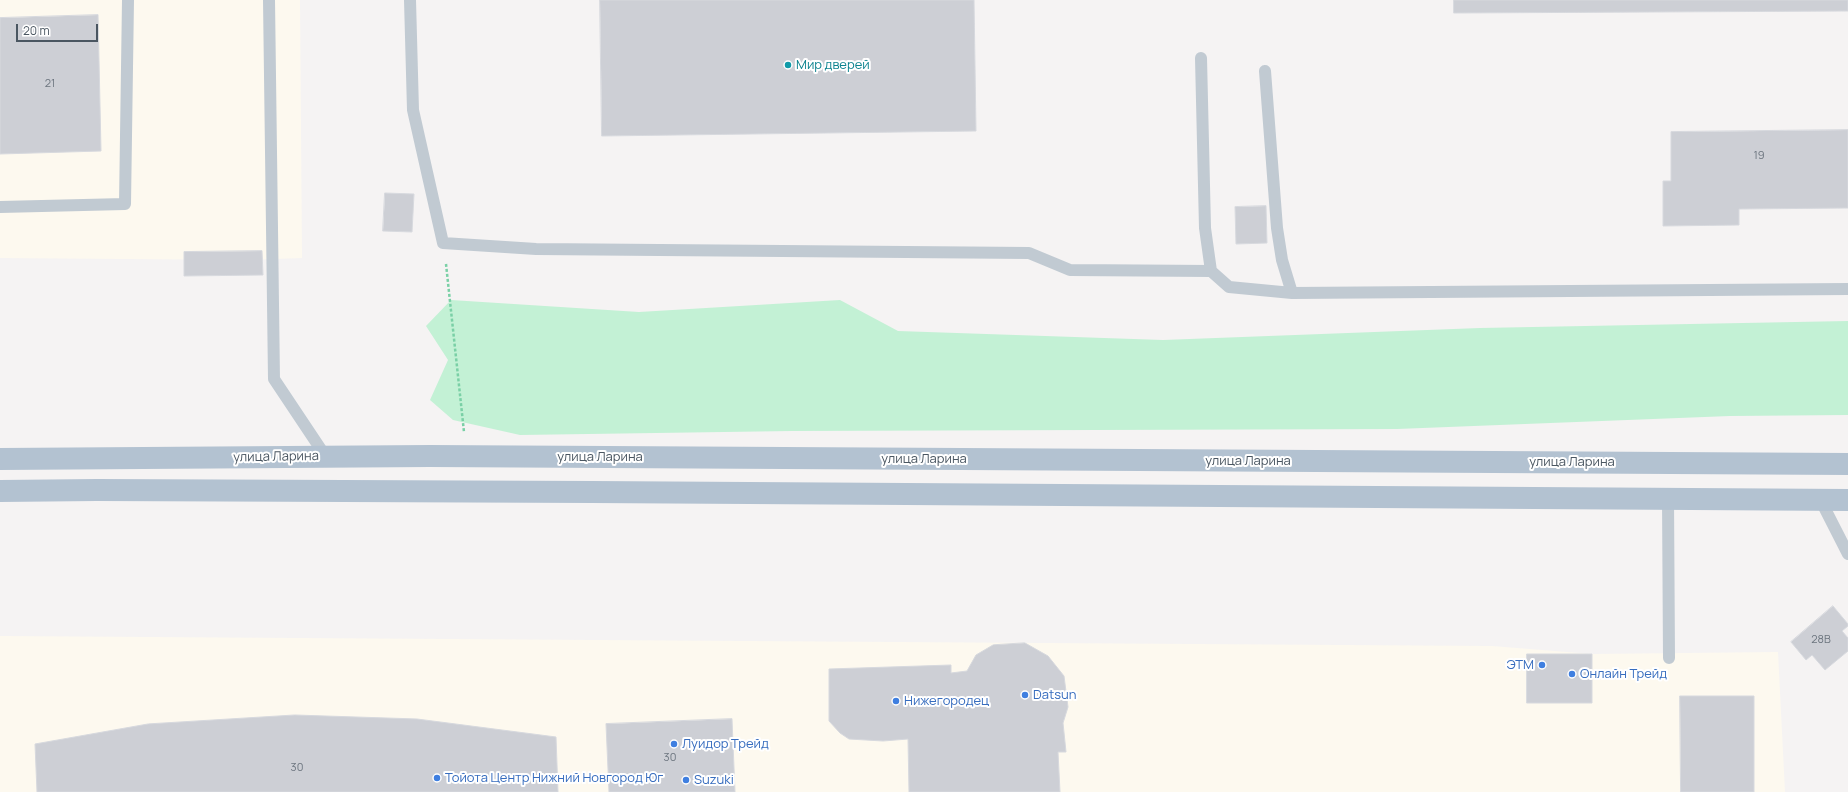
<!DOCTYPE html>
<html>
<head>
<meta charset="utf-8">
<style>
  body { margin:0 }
  #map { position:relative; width:1848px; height:792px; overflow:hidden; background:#f5f3f3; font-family:Manrope,sans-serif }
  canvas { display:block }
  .scale { position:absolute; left:16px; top:24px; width:82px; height:18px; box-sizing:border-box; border:2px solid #4a5661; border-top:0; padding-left:5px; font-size:12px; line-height:14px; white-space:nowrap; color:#4a5661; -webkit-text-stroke:3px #fff; paint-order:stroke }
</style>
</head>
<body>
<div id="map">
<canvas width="1848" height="792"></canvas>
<div class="scale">20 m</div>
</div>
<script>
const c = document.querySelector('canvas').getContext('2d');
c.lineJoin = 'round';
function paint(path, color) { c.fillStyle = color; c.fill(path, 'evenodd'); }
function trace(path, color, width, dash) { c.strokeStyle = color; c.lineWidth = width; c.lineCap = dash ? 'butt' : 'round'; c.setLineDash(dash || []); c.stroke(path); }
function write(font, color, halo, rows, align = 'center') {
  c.font = font + ' Manrope,sans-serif'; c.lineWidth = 4; c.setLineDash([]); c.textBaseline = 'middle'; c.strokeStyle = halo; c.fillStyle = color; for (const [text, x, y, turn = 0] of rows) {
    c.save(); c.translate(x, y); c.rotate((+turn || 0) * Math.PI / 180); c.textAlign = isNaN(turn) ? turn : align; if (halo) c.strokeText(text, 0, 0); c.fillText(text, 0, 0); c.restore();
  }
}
paint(new Path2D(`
  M0 0H300L302 258 248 260 0 258Z
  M0 636 1492 646 1592 654 1778 652 1785 792H0Z`), '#fdf9ef');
paint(new Path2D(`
  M451 300 639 312 840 300 898 331 1163 340 1480 328 1848 321V415L1730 416 1397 429 792 431 520 435 453 420 430 400 448 360 426 326Z`), '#c3f1d5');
const building = new Path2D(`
  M600 0H974L976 131 602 136Z
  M1454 0H1848V11L1454 13Z
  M98 15 101 151 0 154V18Z
  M1848 130V208L1739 209V225L1663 226V181H1671V132Z
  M385 193 414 194 412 232 383 231Z
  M1266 206 1267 243 1236 244 1235 207Z
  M262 251 263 275 184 276V252Z
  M1833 606 1848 624V626L1842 631 1848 638V651L1825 670 1812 655 1806 660 1791 642Z
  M1025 643 1048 656 1064 676 1068 707 1063 723 1066 752H1058L1060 792H909L908 739 883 741 849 739 840 733 829 721V669L951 665V673L967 671 976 655 993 645Z
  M1527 654H1592V703H1527Z
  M1680 696H1754V792H1681Z
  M295 715 417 719 556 737 558 792H37L35 744 148 724Z
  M732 719 735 792H609L606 724Z`);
paint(building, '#cdcfd5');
trace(building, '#d7d9de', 1);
trace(new Path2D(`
  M446 264 464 432`), '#7ad0a6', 2.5, [3, 2]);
trace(new Path2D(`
  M269 0 274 379 326 457
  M410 0 413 110 443 243 536 249 1029 253 1070 270 1211 271 1229 287 1292 293 1848 289
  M1201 58 1205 228 1211 271
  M1265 71 1277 228 1282 260 1292 293
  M0 207 125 204 128 0
  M1668 498 1669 658
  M1820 499 1848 554`), '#c1cad2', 12);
trace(new Path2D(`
  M0 459 430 456 1848 464
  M0 491 97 490 592 492 1848 500`), '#b3c2d1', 22);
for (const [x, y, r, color] of [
  [788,65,4,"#0f9aa8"],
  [1542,665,4,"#3f7fe0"],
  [1572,674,4,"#3f7fe0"],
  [1025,695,4,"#3f7fe0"],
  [896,701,4,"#3f7fe0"],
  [674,744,4,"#3f7fe0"],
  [437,778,4,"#3f7fe0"],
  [686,780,4,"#3f7fe0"]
]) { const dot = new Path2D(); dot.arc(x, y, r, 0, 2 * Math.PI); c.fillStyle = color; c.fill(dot); trace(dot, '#fff', 1.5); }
write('11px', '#6b747e', null, [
  ["21",50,84],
  ["19",1759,156],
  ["28В",1821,640],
  ["30",670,758],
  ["30",297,768]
]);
write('13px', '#0d838f', '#fff', [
  ["Мир дверей",796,65]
], 'left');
write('13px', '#4a5661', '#fff', [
  ["улица Ларина",276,457,-1],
  ["улица Ларина",600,457],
  ["улица Ларина",924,459],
  ["улица Ларина",1248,461],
  ["улица Ларина",1572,462]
]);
write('13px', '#366cbe', '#fff', [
  ["ЭТМ",1534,665,"right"],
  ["Онлайн Трейд",1580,674],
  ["Datsun",1033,695],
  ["Нижегородец",904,701],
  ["Луидор Трейд",682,744],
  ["Тойота Центр Нижний Новгород Юг",445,778],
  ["Suzuki",694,780]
], 'left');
</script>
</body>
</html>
